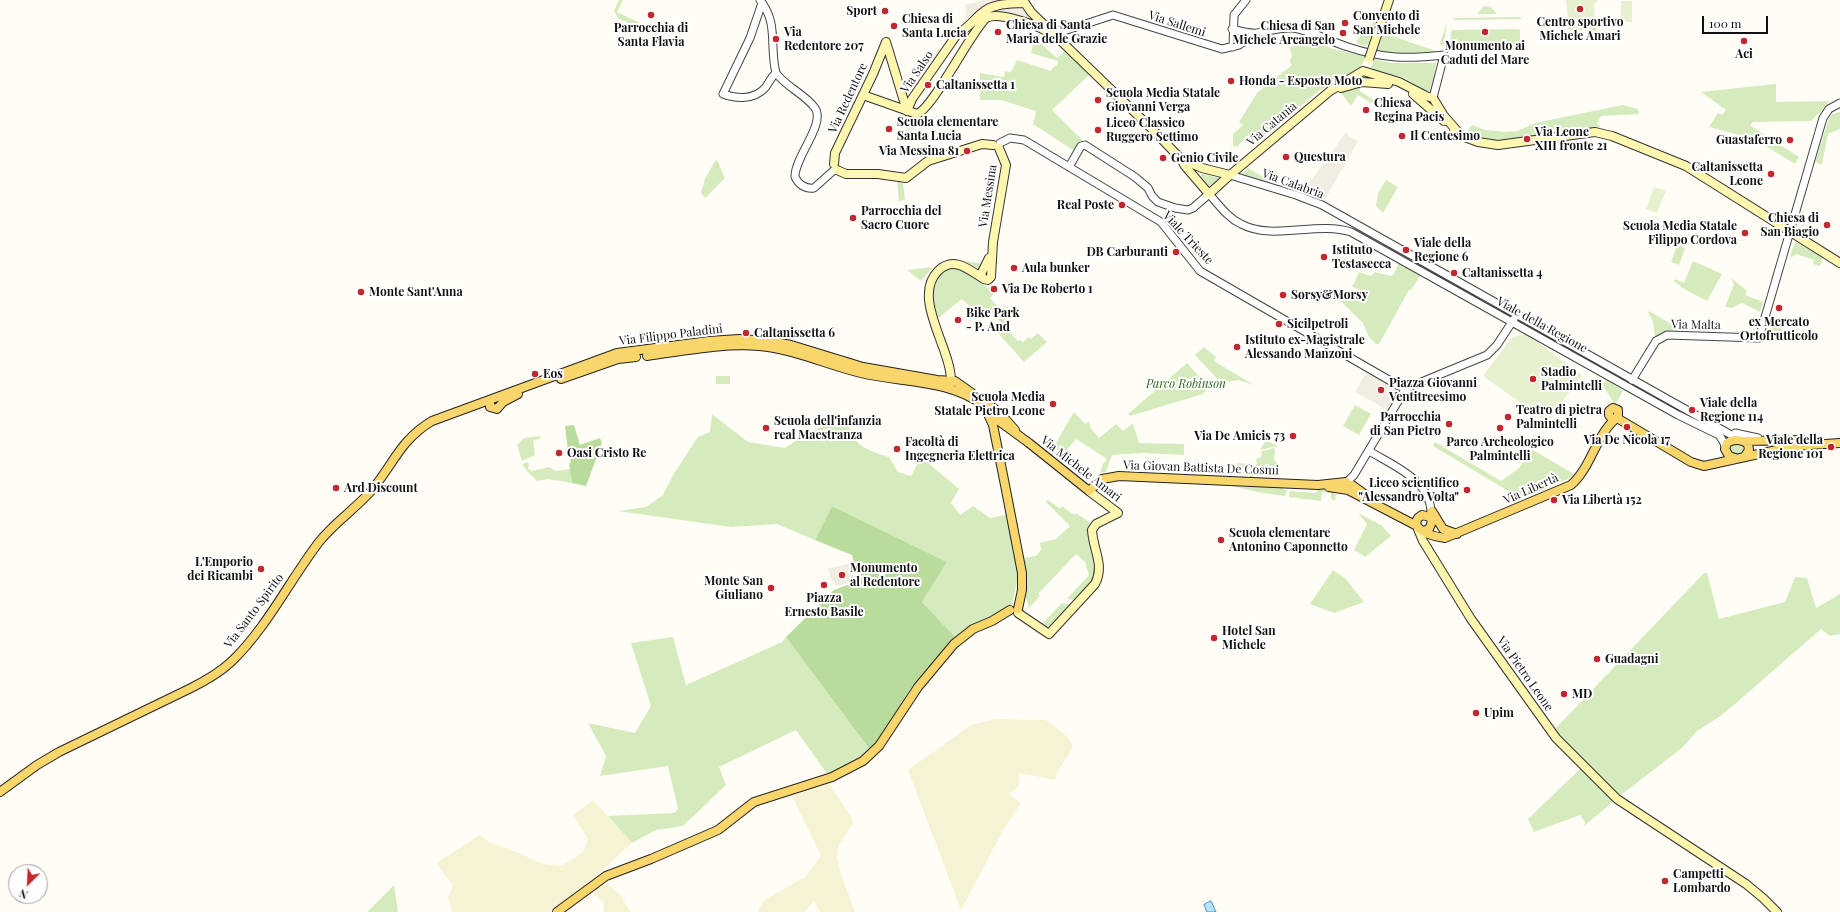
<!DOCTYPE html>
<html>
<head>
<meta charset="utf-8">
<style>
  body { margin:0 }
  #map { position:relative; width:1840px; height:912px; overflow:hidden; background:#fffdf5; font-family:"Playfair Display",serif }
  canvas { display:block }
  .north { position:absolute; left:8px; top:864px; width:40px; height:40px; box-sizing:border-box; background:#fff; border:1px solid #a0a0a0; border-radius:50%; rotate:204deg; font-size:11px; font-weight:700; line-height:16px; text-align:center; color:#111 }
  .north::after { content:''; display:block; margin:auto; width:14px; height:18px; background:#c4262e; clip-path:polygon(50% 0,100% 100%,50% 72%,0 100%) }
  .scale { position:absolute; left:1702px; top:16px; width:66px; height:18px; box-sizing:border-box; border:2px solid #111; border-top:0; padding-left:5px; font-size:12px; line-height:14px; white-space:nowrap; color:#111; -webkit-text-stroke:3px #fff; paint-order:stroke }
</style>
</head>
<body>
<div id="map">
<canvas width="1840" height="912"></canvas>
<div class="north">N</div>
<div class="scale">100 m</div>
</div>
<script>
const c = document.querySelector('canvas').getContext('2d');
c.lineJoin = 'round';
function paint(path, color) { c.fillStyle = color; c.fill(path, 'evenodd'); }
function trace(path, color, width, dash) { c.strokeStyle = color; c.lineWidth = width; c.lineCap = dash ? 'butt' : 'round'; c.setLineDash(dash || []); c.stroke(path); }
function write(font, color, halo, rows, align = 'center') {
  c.font = font + ' "Playfair Display",serif'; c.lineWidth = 4; c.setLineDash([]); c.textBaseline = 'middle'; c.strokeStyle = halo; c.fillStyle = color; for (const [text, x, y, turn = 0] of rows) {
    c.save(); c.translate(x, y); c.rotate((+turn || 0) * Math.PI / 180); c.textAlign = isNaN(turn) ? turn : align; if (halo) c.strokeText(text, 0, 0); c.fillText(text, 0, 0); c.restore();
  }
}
paint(new Path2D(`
  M996 719 1046 720 1068 737 1072 744V749L1057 773 1055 780 1019 773V786L1009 794 1021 803 1004 829 961 910 908 770 971 725Z
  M830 782 832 788 850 815 853 823 839 845 837 857 840 871 855 912H820L814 901 805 912H757L764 900 805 877 821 856 792 796Z
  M593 800 632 843 572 898 551 912H452L448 897 453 886 436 863 480 835 489 842 519 853 543 864 561 866 583 852 588 839 573 815Z
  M607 883 621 896 631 912H604L603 902 594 895 595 890Z`), '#f6f3d4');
paint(new Path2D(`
  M619 0H623L617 12 663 34 661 38 618 18 614 11Z
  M1484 6 1491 7 1497 14H1477Z
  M1379 16 1369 45C1363 47 1359 45 1356 41Z
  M1521 17V19L1454 20V18Z
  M1596 19 1597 29 1595 31 1568 29V20Z
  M1447 22 1444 46 1440 44Z
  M1518 29 1520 30V48L1518 50H1452L1450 49 1451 31 1453 30Z
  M1044 34 1045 35 1039 42 1057 58 1065 51 1089 75 1052 110 1083 141 1076 152 1033 124 1036 111 1001 100H980V73L1004 77 1005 71 1011 72 1017 60 1051 71 1054 66H1057L1058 61 1031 53 1035 35 1041 37Z
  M1386 34 1436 51V52L1398 54 1377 50 1382 36Z
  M1322 40H1324L1330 48 1366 57 1360 68 1319 91 1257 142 1250 134 1240 143 1237 147 1233 146V134L1243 125 1239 122 1257 93 1292 65 1290 62 1292 55 1289 47 1295 46 1296 42 1311 47 1312 43 1320 46Z
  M1374 59 1391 63H1436L1431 91 1426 92 1405 78 1373 70 1371 68Z
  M1776 84V102L1828 101 1827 105 1811 121 1752 122 1751 126 1799 157 1795 164 1754 139 1709 127 1718 113 1722 115 1726 110 1701 92Z
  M1360 87V91L1384 107 1383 108 1381 109 1358 95 1351 106 1341 93Z
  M1623 105 1638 109 1639 114 1601 116 1597 124 1600 126 1599 129C1579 132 1476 151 1468 130L1472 125 1485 130 1506 132 1518 131 1535 123Z
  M1840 112V129L1828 134 1822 165 1815 162 1829 118 1832 114Z
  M717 160 725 178 705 198 701 193 705 179 715 161Z
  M1248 168 1271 182 1270 183 1241 174Z
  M1201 174H1203L1220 178 1210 187 1201 177Z
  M1386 180 1398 187 1383 213 1376 206 1378 193Z
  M897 181 903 183 905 200 899 201Z
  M1356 226 1509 311 1505 318 1353 234V229Z
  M1182 239 1204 252 1205 254 1201 261Z
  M1795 242 1823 257 1820 266 1813 264 1814 260 1796 254 1792 257 1790 256Z
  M1678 243 1685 249 1679 265 1671 262Z
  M958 260 985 264 978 268Z
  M1693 261 1722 274 1707 301 1684 289 1674 281 1675 279 1684 283Z
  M1399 262 1421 275 1411 290H1409L1379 344H1376L1369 337 1363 323 1334 295 1336 291 1346 292 1363 301 1367 292 1352 287 1359 272 1371 276 1375 272 1391 276 1394 274Z
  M933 267 921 281 907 270Z
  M956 268 982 282 994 294 990 298 1002 311 1007 306 1013 313 1006 319 1007 321 1003 325 1018 341 1020 340 1023 342 1029 337 1031 339 1038 333 1047 342 1024 362 997 332 1001 322 992 313 984 319 962 299 937 319C933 299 927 271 956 268Z
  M1731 278 1747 291 1745 295 1763 302 1760 312 1742 303 1732 308 1725 307 1734 284Z
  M1649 311 1681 330 1655 336 1653 321 1648 313Z
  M1770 322 1787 332 1767 331Z
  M1204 347 1216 357 1214 361 1254 385 1238 380 1221 383 1195 355Z
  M1187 363 1209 388 1203 394 1130 416 1128 414Z
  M716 376H730V384H716Z
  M1607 380 1623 391 1615 405 1602 384Z
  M1355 405 1371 414 1359 435 1343 426Z
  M1074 412 1085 424 1089 422 1091 426 1090 427 1099 438 1116 424 1123 431 1133 423 1139 443 1184 444V455L1144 453 1112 455 1106 472 1100 473 1103 464 1107 459 1076 439 1065 452 1059 449 1054 452 1052 450Z
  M712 414 748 442 785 448C799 438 832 416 849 423 849 444 871 452 889 457L898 472 911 476 921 457 959 489 951 503 960 515 973 506 990 518 1010 514 1019 572 1012 605 997 615 971 625 955 637 922 602 947 562 832 506 815 540 777 524 731 527 618 511 646 507 663 495 673 475 698 437 710 432Z
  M540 436V439L533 440 535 455 522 461 517 445 524 438Z
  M1266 440 1278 446 1260 450Z
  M1435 442 1501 481 1519 468 1531 449 1574 474 1568 479 1515 501V495L1433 446Z
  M1730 444H1743L1746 448C1743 453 1737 456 1731 454L1729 447Z
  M1275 448 1274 460 1279 464 1276 469H1272L1268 464 1264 465 1262 467 1255 469 1253 477H1250L1251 469 1237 467V463L1249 464 1252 462 1255 466 1257 464 1256 459 1261 457 1262 451Z
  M528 462 529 463 528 469 532 471 549 467 556 471 570 469 572 483 548 479 537 481 525 469 522 464Z
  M1231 486 1282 488 1287 491 1285 496 1262 493Z
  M1318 488 1330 491 1336 494 1335 501 1331 499V493L1322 492 1321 501 1289 497 1290 491 1316 493Z
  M1048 500 1060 509 1062 506 1074 515 1076 513 1092 524C1083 542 1100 558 1094 577 1091 586 1082 593 1076 600L1067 599 1089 575 1085 562 1076 554 1038 594 1040 596 1029 608 1025 595 1023 558 1036 556 1041 550 1040 543 1056 539 1070 526 1046 502Z
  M1358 513 1381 525 1391 536 1365 557 1354 550 1367 524Z
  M1333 570 1345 578 1364 602 1334 613 1310 604Z
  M1704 573H1707L1719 619 1785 602 1795 577 1807 578 1816 608 1840 594V634L1830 636 1821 629 1735 704 1719 717 1697 731 1683 747 1621 795 1616 793 1554 730Z
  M1062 603 1071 605 1050 626H1046L1042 624Z
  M673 637 686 685 782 642 786 637 870 750 855 763 828 775 796 730 719 767 726 785 683 826 656 830 632 843 608 816 674 813 678 809 668 766 600 776 606 756 588 723 635 733 651 706 631 643Z
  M1581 768 1614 801 1584 826 1585 822 1580 815 1534 832 1528 819Z
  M394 885 398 912H367Z`), '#d5ebbd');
paint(new Path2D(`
  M574 425 580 445 600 438 602 443 586 486 572 483 569 464 571 462 568 451 565 426Z
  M832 506 947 562 922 602 955 637 910 689 881 737 870 750 786 637 834 590 858 581 852 555 815 540Z`), '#b9dc9c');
paint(new Path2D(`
  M1566 0H1597V3H1594L1595 19 1568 20Z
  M1621 1H1632V22H1621Z
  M1654 187 1666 191 1657 213 1646 209Z
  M1520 335H1528L1582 375 1547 422 1483 376 1512 337Z`), '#e6f2cf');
paint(new Path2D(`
  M984 0H1017L1029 18 1028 19 999 12 991 13 977 23 967 37 962 34 966 13 965 5Z
  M938 48 949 52 911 108 923 117 915 128 920 140 910 143 902 118 905 104 926 59 933 61Z
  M1346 132 1349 137 1358 141 1327 196 1324 206 1302 198 1303 192Z
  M1368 369 1412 394 1402 402 1396 415 1355 392Z
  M847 564 853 568 854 578 849 583 836 586 830 577 829 571 827 569Z`), '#f1ede2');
const water = new Path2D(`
  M1211 901 1216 912H1207L1204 905Z`);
paint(water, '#b9e0f7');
trace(water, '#3f96cf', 1);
const tertiary = new Path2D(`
  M760 0C779 24 769 46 776 73 786 87 805 94 815 108 826 124 794 158 795 177 799 185 805 189 814 188L833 171
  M762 3 750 38 723 94C736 99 754 100 765 88 769 83 771 77 776 73
  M1048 25 1057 30 1064 31 1113 15 1222 49 1239 45 1257 33
  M1232 29C1240 31 1248 34 1257 33 1269 31 1280 27 1293 28 1312 31 1329 41 1348 47 1384 59 1407 59 1444 55L1433 98
  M1233 47 1234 15 1246 0
  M1000 143 1010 138 1024 140 1161 222 1200 271 1401 387
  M1069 167 1081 146 1085 145 1135 177 1148 188 1152 196 1158 202 1175 208 1188 210 1193 208 1209 194C1219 205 1228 218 1241 224 1273 241 1317 221 1351 232L1678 415 1719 435 1723 441 1725 446
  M1230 175 1296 195 1322 205 1742 441
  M1632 380 1656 341 1667 335 1759 338 1823 118 1829 109 1840 103
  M1407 388 1487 355 1497 345 1514 319
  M1735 433 1758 438
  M1369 451C1394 466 1433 481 1431 516
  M1347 482 1354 475 1403 393 1406 392 1407 388`);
const secondary = new Path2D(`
  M1023 0 1031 12 1154 131 1181 159 1185 166 1209 194 1230 175 1330 91 1363 71 1399 82 1426 96 1433 98 1444 116 1458 132
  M886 42 907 111
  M1373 47 1389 0
  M1341 88 1362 82 1388 84
  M1413 94 1444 121
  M863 95 917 114C933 108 969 35 986 18 999 11 1036 25 1048 32
  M907 111 912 99 958 33C969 28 973 20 982 13 993 3 1010 4 1024 3
  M1454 129 1462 136 1478 142 1498 145 1595 132 1612 136 1686 166 1840 263
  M1181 159 1202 168 1230 175
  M834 164 835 153 873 74 886 42
  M837 170 846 174H878L906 178 928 161 982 144 993 145
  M983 278 981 274 989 258
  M951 382C952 349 911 298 938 271 954 255 969 270 984 279L988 280 991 277 993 242 1006 165 999 148
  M1418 529 1423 541 1471 619 1556 738 1617 799 1746 884 1763 898 1777 912
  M1018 613 1049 634 1095 584C1105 565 1093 550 1092 530L1096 524 1118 513 1089 491`);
const primary = new Path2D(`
  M647 356C684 351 722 343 759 346 794 349 827 365 861 373 902 383 948 379 983 405
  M561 379 618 359 636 357
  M950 383 955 381 972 393
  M981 399 999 412 1015 430
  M490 400V407L497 409 503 402 518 394
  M980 402 988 413 1029 443 1089 491 1102 479 1119 476 1318 485 1346 482
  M988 414 993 425 1005 485 1022 573V590L1018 609
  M1617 418 1691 462 1704 466 1795 446 1840 443
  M1743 441 1805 440
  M1735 458 1729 456 1725 449 1727 443C1733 439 1742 439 1748 444L1749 450 1745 456
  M1352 485 1366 495
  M1329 487 1348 490 1417 526
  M1432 511 1443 529 1457 534
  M1423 531 1429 529 1432 522 1430 517 1422 515 1418 518 1416 522C1417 533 1436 537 1445 538L1571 485C1592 467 1596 433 1618 417V410L1613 408 1609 411V415L1612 419H1615
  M0 792 37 765 59 752 191 688C205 681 219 673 231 662 266 629 290 580 319 542 334 523 355 509 371 491 393 465 400 440 432 421L617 353 709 341 739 339 770 341 791 345 863 367 937 380 954 381
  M557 912 606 876 651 859 718 830 754 802 832 777 863 761 879 746 918 687 954 644 973 629 992 621 1010 610`);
trace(tertiary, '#444', 9);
trace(secondary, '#333', 10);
trace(primary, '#222', 10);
trace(tertiary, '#fff', 7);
trace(secondary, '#fff6b0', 8);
trace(primary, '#f9d66b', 8);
const secondaryBridge = new Path2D(`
  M1369 59 1373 47`);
trace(secondaryBridge, '#333', 10, []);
trace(secondaryBridge, '#fff6b0', 8);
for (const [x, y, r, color] of [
  [1580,9,4,"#c4262e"],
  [885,11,4,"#c4262e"],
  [651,15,4,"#c4262e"],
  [1345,23,4,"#c4262e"],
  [894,26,4,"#c4262e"],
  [998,32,4,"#c4262e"],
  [1485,32,4,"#c4262e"],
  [1343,33,4,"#c4262e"],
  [776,39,4,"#c4262e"],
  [1744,41,4,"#c4262e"],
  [1231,81,4,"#c4262e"],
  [928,85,4,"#c4262e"],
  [1098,100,4,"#c4262e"],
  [1366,110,4,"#c4262e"],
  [889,129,4,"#c4262e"],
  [1098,130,4,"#c4262e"],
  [1402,136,4,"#c4262e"],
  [1527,139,4,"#c4262e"],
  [1790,140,4,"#c4262e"],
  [967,151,4,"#c4262e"],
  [1286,157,4,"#c4262e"],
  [1163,158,4,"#c4262e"],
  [1771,174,4,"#c4262e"],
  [1122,205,4,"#c4262e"],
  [853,218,4,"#c4262e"],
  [1827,225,4,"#c4262e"],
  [1745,233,4,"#c4262e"],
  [1406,250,4,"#c4262e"],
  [1176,252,4,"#c4262e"],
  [1324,257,4,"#c4262e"],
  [1014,268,4,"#c4262e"],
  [1454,273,4,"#c4262e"],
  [994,289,4,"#c4262e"],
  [361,292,4,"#c4262e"],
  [1283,295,4,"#c4262e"],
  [1779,308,4,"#c4262e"],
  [958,320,4,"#c4262e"],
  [1279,324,4,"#c4262e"],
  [746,333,4,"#c4262e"],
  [1237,347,4,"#c4262e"],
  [535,374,4,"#c4262e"],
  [1533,379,4,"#c4262e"],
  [1381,390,4,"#c4262e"],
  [1053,404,4,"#c4262e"],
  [1692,410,4,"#c4262e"],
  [1508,417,4,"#c4262e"],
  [1449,424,4,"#c4262e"],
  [1627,427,4,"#c4262e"],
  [766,428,4,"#c4262e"],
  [1500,428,4,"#c4262e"],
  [1293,436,4,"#c4262e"],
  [1831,447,4,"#c4262e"],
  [897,449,4,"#c4262e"],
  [559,453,4,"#c4262e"],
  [336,488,4,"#c4262e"],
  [1467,490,4,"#c4262e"],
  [1554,500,4,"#c4262e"],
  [1221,540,4,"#c4262e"],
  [261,569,4,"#c4262e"],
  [842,575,4,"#c4262e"],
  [824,585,4,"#c4262e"],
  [771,588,4,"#c4262e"],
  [1214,638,4,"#c4262e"],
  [1597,659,4,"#c4262e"],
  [1564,694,4,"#c4262e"],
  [1476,713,4,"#c4262e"],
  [1665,881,4,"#c4262e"]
]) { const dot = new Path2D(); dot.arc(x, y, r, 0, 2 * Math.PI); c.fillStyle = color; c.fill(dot); trace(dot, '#fff', 1.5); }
write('bold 12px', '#111', '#fff', [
  ["Sport",877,11,"right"],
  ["Convento di",1353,16],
  ["San Michele",1353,30],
  ["Chiesa di",902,19],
  ["Santa Lucia",902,33],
  ["Centro sportivo",1580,22,"center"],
  ["Michele Amari",1580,36,"center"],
  ["Chiesa di Santa",1006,25],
  ["Maria delle Grazie",1006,39],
  ["Chiesa di San",1335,26,"right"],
  ["Michele Arcangelo",1335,40,"right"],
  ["Parrocchia di",651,28,"center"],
  ["Santa Flavia",651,42,"center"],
  ["Via",784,32],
  ["Redentore 207",784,46],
  ["Monumento ai",1485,46,"center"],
  ["Caduti del Mare",1485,60,"center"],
  ["Aci",1744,54,"center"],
  ["Honda - Esposto Moto",1239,81],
  ["Caltanissetta 1",936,85],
  ["Scuola Media Statale",1106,93],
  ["Giovanni Verga",1106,107],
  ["Chiesa",1374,103],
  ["Regina Pacis",1374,117],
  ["Scuola elementare",897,122],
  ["Santa Lucia",897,136],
  ["Liceo Classico",1106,123],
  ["Ruggero Settimo",1106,137],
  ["Via Leone",1535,132],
  ["XIII fronte 21",1535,146],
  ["Il Centesimo",1410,136],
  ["Guastaferro",1782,140,"right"],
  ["Via Messina 81",959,151,"right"],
  ["Questura",1294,157],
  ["Genio Civile",1171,158],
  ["Caltanissetta",1763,167,"right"],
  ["Leone",1763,181,"right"],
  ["Real Poste",1114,205,"right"],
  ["Parrocchia del",861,211],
  ["Sacro Cuore",861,225],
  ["Chiesa di",1819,218,"right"],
  ["San Biagio",1819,232,"right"],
  ["Scuola Media Statale",1737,226,"right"],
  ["Filippo Cordova",1737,240,"right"],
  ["Viale della",1414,243],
  ["Regione 6",1414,257],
  ["Istituto",1332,250],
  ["Testasecca",1332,264],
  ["DB Carburanti",1168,252,"right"],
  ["Aula bunker",1022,268],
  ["Caltanissetta 4",1462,273],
  ["Via De Roberto 1",1002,289],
  ["Monte Sant'Anna",369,292],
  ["Sorsy&Morsy",1291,295],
  ["Bike Park",966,313],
  ["- P. And",966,327],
  ["ex Mercato",1779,322,"center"],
  ["Ortofrutticolo",1779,336,"center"],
  ["Sicilpetroli",1287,324],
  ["Caltanissetta 6",754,333],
  ["Istituto ex-Magistrale",1245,340],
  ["Alessando Manzoni",1245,354],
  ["Stadio",1541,372],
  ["Palmintelli",1541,386],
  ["Eos",543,374],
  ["Piazza Giovanni",1389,383],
  ["Ventitreesimo",1389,397],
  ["Scuola Media",1045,397,"right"],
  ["Statale Pietro Leone",1045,411,"right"],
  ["Viale della",1700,403],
  ["Regione 114",1700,417],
  ["Teatro di pietra",1516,410],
  ["Palmintelli",1516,424],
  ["Parrocchia",1441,417,"right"],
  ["di San Pietro",1441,431,"right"],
  ["Scuola dell'infanzia",774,421],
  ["real Maestranza",774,435],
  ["Via De Amicis 73",1285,436,"right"],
  ["Via De Nicola 17",1627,440,"center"],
  ["Viale della",1823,440,"right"],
  ["Regione 101",1823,454,"right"],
  ["Facoltà di",905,442],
  ["Ingegneria Elettrica",905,456],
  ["Parco Archeologico",1500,442,"center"],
  ["Palmintelli",1500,456,"center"],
  ["Oasi Cristo Re",567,453],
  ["Liceo scientifico",1459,483,"right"],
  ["\"Alessandro Volta\"",1459,497,"right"],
  ["Ard Discount",344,488],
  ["Via Libertà 152",1562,500],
  ["Scuola elementare",1229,533],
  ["Antonino Caponnetto",1229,547],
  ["L'Emporio",253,562,"right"],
  ["dei Ricambi",253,576,"right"],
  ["Monumento",850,568],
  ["al Redentore",850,582],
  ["Monte San",763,581,"right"],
  ["Giuliano",763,595,"right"],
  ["Piazza",824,598,"center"],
  ["Ernesto Basile",824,612,"center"],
  ["Hotel San",1222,631],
  ["Michele",1222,645],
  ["Guadagni",1605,659],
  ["MD",1572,694],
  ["Upim",1484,713],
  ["Campetti",1673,874],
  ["Lombardo",1673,888]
], 'left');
write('12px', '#111', '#fff', [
  ["Via Sallemi",1177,24,18],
  ["Via Salso",917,72,-56],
  ["Via Redentore",848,98,-65],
  ["Via Catania",1272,124,-40],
  ["Via Calabria",1293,184,20],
  ["Via Messina",988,196,-81],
  ["Viale Trieste",1188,238,47],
  ["Viale della Regione",1542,325,29],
  ["Via Malta",1696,325,1],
  ["Via Filippo Paladini",671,335,-7],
  ["Via Giovan Battista De Cosmi",1201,468,2],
  ["Via Michele Amari",1081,469,38],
  ["Via Libertà",1531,489,-24],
  ["Via Santo Spirito",254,611,-53],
  ["Via Pietro Leone",1525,674,55]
]);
write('italic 12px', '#2f6b1f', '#fff', [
  ["Parco Robinson",1186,384]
]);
</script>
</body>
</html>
